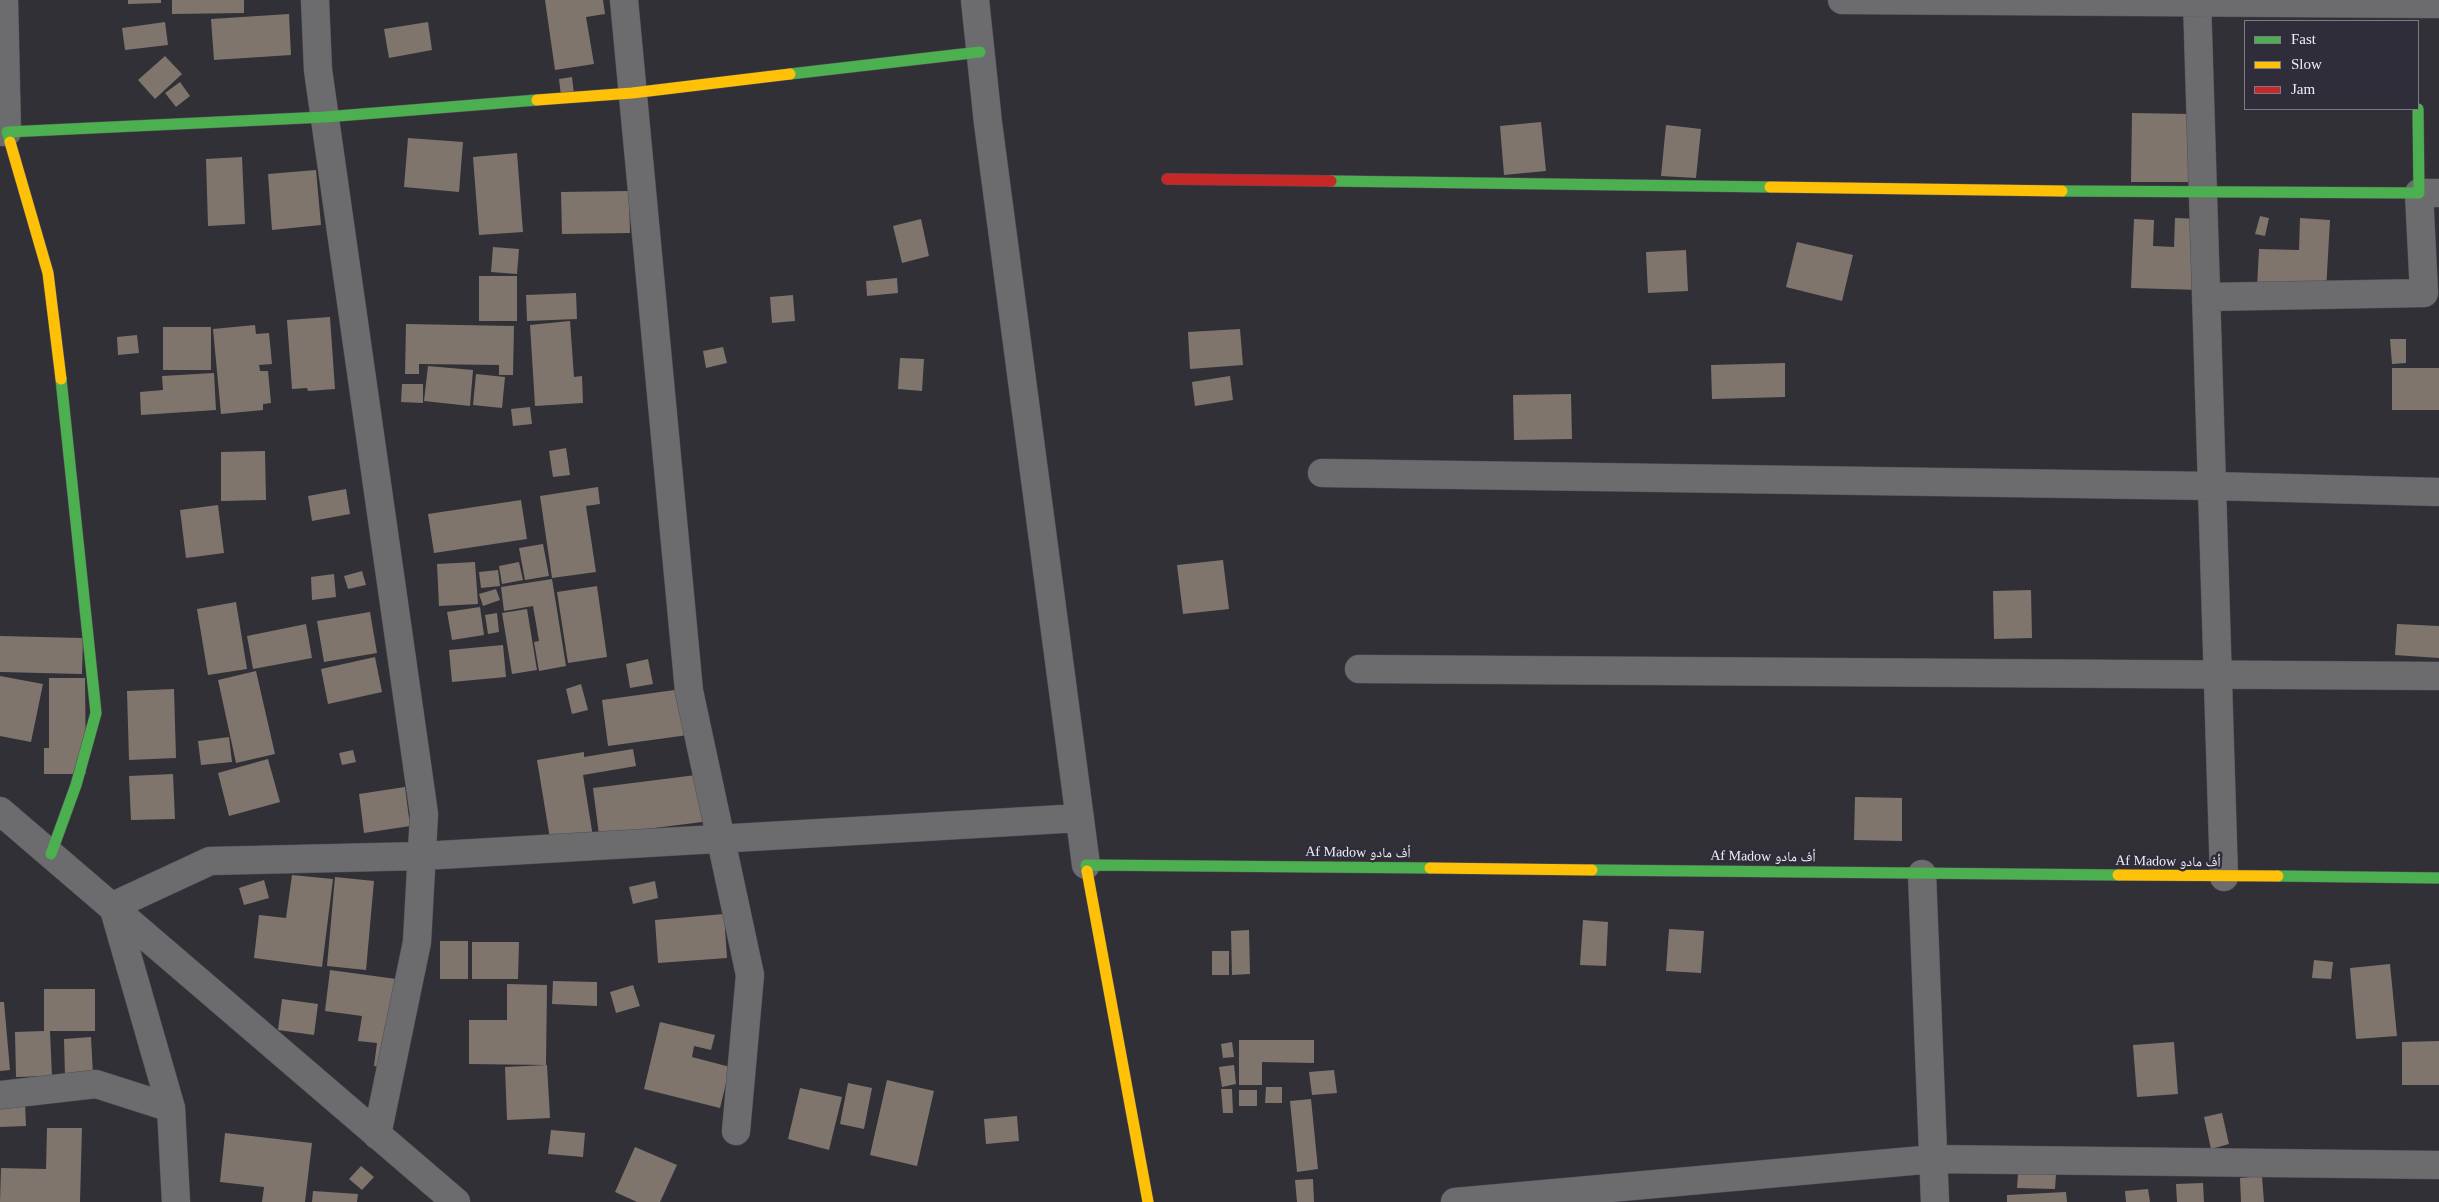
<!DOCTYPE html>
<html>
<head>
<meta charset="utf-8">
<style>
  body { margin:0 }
  #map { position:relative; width:2439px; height:1202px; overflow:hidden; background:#313037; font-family:"Times New Roman",serif }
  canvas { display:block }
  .legend { position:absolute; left:2244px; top:20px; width:175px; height:90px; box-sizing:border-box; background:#302d3a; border:1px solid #7c7a85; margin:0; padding:6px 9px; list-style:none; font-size:15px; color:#eeedf5 }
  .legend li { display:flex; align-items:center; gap:10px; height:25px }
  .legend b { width:25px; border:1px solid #7c7a85 }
</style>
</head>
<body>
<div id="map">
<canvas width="2439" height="1202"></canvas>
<ul class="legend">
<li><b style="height:6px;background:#4caf50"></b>Fast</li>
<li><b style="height:6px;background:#ffc107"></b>Slow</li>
<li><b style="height:6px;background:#c62828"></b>Jam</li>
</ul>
</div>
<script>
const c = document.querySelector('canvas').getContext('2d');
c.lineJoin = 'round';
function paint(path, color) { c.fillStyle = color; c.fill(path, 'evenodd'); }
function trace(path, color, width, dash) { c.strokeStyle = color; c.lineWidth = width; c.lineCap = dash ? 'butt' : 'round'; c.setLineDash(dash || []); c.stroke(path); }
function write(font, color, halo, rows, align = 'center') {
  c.font = font + ' "Times New Roman","Noto Naskh Arabic",serif'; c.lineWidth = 5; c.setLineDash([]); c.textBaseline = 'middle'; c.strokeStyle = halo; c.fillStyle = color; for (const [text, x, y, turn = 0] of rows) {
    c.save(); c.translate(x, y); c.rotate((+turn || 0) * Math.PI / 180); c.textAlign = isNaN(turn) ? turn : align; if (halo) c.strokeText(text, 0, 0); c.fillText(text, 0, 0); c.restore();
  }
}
paint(new Path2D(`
  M128 0H161V3L128 4Z
  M172 0H244V13L172 14Z
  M545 0H603L605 14 586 17 594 64 555 70Z
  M289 14 291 55 214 60 211 19Z
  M165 22 168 45 125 50 122 28Z
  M428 22 432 50 389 58 384 29Z
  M165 56 182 74 155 99 138 80Z
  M572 77 574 94 561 96 559 79Z
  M180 82 190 96 176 107 165 93Z
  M2132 113 2189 114 2188 182H2131Z
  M1541 122 1546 171 1504 175 1500 126Z
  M1666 125 1701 129 1696 178 1661 176Z
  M408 138 463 142 459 192 404 187Z
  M517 153 523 232 479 235 473 157Z
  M242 157 245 224 208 226 206 159Z
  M316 170 321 225 272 230 268 174Z
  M629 191 630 233 562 234 561 192Z
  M2260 216 2269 218 2265 236 2255 234Z
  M2175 218 2203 219 2201 290 2131 288 2134 219 2154 220 2153 246 2174 247Z
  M2300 218 2330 220 2326 291 2257 288 2259 249 2299 250Z
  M921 219 929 256 902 263 893 226Z
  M1797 242 1853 255 1842 301 1786 287Z
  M493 247 519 249 517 274 491 272Z
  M1686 250 1688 291 1648 293 1646 252Z
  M479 276H517V321H479Z
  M897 278 898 293 867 296 866 281Z
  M576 293 577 319 527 321 526 295Z
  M793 295 795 321 772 323 770 297Z
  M330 317 335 389 308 391 307 388 292 389 287 320Z
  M570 321 574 377 582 376 583 403 535 406 530 325Z
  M406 324 514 326 513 375H499V365L419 364V374H405Z
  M255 325 256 334 269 333 272 364 259 365 260 371H268L271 403 263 404V410L221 414 213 329Z
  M163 327H211V370H163Z
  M1240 329 1243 365 1190 369 1188 332Z
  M137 335 139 353 118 355 117 337Z
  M2390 339H2406V363L2392 364Z
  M723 347 727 363 706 368 703 351Z
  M900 358 924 359 922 391 898 389Z
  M1785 363V397L1712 399 1711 365Z
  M428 366 473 370 470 406 424 401Z
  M2392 368H2439V410H2392Z
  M214 373 216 410 141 415 140 392 163 390 162 376Z
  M476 374 505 377 502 408 473 405Z
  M1230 376 1233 400 1195 406 1192 382Z
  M402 384H423V403L401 402Z
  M1571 394 1572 439 1514 440 1513 395Z
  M530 407 532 424 513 426 511 409Z
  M566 448 570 475 553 477 549 451Z
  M265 451 266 500 221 501V452Z
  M598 487 600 504 586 506 596 572 552 578 540 496Z
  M346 489 350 514 312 521 308 496Z
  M521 500 527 539 434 553 428 514Z
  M218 505 224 553 186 558 180 510Z
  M543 544 549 576 525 580 519 548Z
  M1223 560 1229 609 1183 614 1177 565Z
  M475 562 478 604 439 606 437 564Z
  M519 562 523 580 502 584 499 566Z
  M498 570 500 586 481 588 479 572Z
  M362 571 366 585 348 589 344 576Z
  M334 574 336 597 312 600 311 577Z
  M552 579 566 666 539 671 534 642 539 641 533 606 504 611 501 587Z
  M597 586 607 657 568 663 557 592Z
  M496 589 500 600 483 606 479 594Z
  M2031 590 2032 638 1994 639 1993 591Z
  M236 602 247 669 208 675 197 609Z
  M480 607 484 635 452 640 447 612Z
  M527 609 537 670 512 674 502 613Z
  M370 612 377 653 324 662 317 621Z
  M497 613 499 632 488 634 485 615Z
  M306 624 312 658 253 669 247 636Z
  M2397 624 2439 626V658L2395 655Z
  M0 636 83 638 82 674 0 672Z
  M503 645 506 677 452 682 449 650Z
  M375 657 382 692 328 704 321 669Z
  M648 659 653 684 630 688 626 664Z
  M256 671 275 754 236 763 218 680Z
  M0 676 43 684 31 742 0 736Z
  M49 678H85L86 774H44V748H49Z
  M581 684 588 710 572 714 566 689Z
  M174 689 176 758 129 760 127 691Z
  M682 689 688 735 608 746 602 700Z
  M229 737 232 762 201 765 198 741Z
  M633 749 636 766 583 775 593 837 551 845 537 760 584 752V757Z
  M353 750 356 762 342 765 339 753Z
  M268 759 280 802 229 816 218 773Z
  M173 774 175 819 131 820 129 776Z
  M704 774 710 821 599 835 593 788Z
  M405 787 410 826 364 833 359 794Z
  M1855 797 1902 798V841L1854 840Z
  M292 875 333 879 322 967 254 958 259 915 286 918Z
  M335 877 374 881 366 970 327 966Z
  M264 880 269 898 244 905 239 888Z
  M655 881 658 898 633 904 629 887Z
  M724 914 727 958 658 963 655 920Z
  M1583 920 1608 922 1606 966 1580 965Z
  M1669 929 1704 931 1701 973 1666 971Z
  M1249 930 1250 974 1232 975 1231 931Z
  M440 941H468V979H440Z
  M472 942H519L518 979H472Z
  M1212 951H1229V975H1212Z
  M2314 960 2333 962 2331 979 2312 978Z
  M2390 964 2397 1036 2356 1039 2350 968Z
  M330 970 411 981 399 1069 374 1066 377 1043 358 1041 362 1016 325 1011Z
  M553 981 597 982V1006L552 1004Z
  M507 984 547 985 546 1065 469 1064V1020H507Z
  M633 985 640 1006 616 1013 610 992Z
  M44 989H95V1031H50L52 1076 16 1077 15 1032 44 1031Z
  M282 999 318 1004 314 1035 278 1030Z
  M0 1002H4L10 1070 0 1071Z
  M660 1022 715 1035 711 1050 694 1046 692 1057 730 1067 720 1108 644 1089Z
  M91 1037 93 1075 65 1077 64 1039Z
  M1239 1040H1314V1063L1262 1062V1085H1239Z
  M2439 1041V1085H2402V1042Z
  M1232 1042 1234 1057 1223 1058 1221 1044Z
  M2174 1042 2178 1094 2137 1097 2133 1045Z
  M547 1065 550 1118 507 1120 505 1067Z
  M1234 1065 1236 1084 1222 1087 1219 1067Z
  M1334 1070 1337 1093 1312 1095 1309 1072Z
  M887 1080 934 1091 917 1166 870 1155Z
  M848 1083 872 1088 864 1129 840 1124Z
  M1266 1087H1282V1103H1265Z
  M800 1088 842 1097 829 1150 788 1139Z
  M1221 1089H1232L1233 1113H1223Z
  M1239 1090H1257V1106H1239Z
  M1311 1099 1318 1169 1297 1172 1290 1101Z
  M25 1103 26 1126 0 1127V1104Z
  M2222 1113 2229 1144 2211 1149 2204 1117Z
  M1017 1116 1019 1141 986 1144 984 1119Z
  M47 1128H82L80 1202H0L1 1168 46 1169Z
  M551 1130 585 1133 583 1157 548 1154Z
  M225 1133 312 1143 305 1202H262L264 1187 220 1182Z
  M635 1147 677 1165 660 1202H637L615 1192Z
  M361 1166 374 1177 362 1190 349 1179Z
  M2018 1174H2056L2055 1189 2017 1188Z
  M2262 1176 2264 1202H2241L2240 1178Z
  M1313 1179 1314 1202H1297L1295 1180Z
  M2203 1183 2204 1202H2177L2176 1184Z
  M2148 1189 2150 1202H2126L2125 1191Z
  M313 1191 358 1194 357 1202H312Z
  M2066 1192 2067 1202H2007V1195Z`), '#7f756d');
const street = new Path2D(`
  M315 0 318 70 424 814 417 942 377 1135
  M624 0 689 691 750 975 736 1131
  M975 0 988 123 1086 865
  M1842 0 2439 4
  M2197 0 2224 877
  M0 132H7L4 0
  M2207 297 2424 293 2419 193H2439
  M1322 473 2212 486 2439 492
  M1359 669 2439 676
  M0 811 456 1202
  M1922 874 1935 1202
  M0 1095 96 1084 171 1108
  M176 1202 171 1108 113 906 210 861 422 856 1080 818
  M1455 1202 1934 1159 2439 1165`);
const fast = new Path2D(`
  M790 74 980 52
  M10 142 7 132 325 117 537 100
  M1331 181 1770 187
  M2062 191 2419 193 2418 109
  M51 854 76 785 96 713 61 379
  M1592 870 2118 875
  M1087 871 1086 865 1430 868
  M2278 876 2439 878`);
const slow = new Path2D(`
  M537 100 632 93 790 74
  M10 142 48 273 61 379
  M1770 187 2062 191
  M1430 868 1592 870
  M1087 871 1148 1202
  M2118 875 2278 876`);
const jam = new Path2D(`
  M1167 179 1331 181`);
trace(street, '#504f55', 29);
trace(fast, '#504f55', 12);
trace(slow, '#504f55', 12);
trace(jam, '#504f55', 12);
trace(street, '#6c6c6e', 28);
trace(fast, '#4caf50', 11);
trace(slow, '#ffc107', 11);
trace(jam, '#c62828', 11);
write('14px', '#eeedf5', '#302d3a', [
  ["Af Madow أف مادو",1358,853,1],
  ["Af Madow أف مادو",1763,857,1],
  ["Af Madow أف مادو",2168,862,1]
]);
</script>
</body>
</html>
